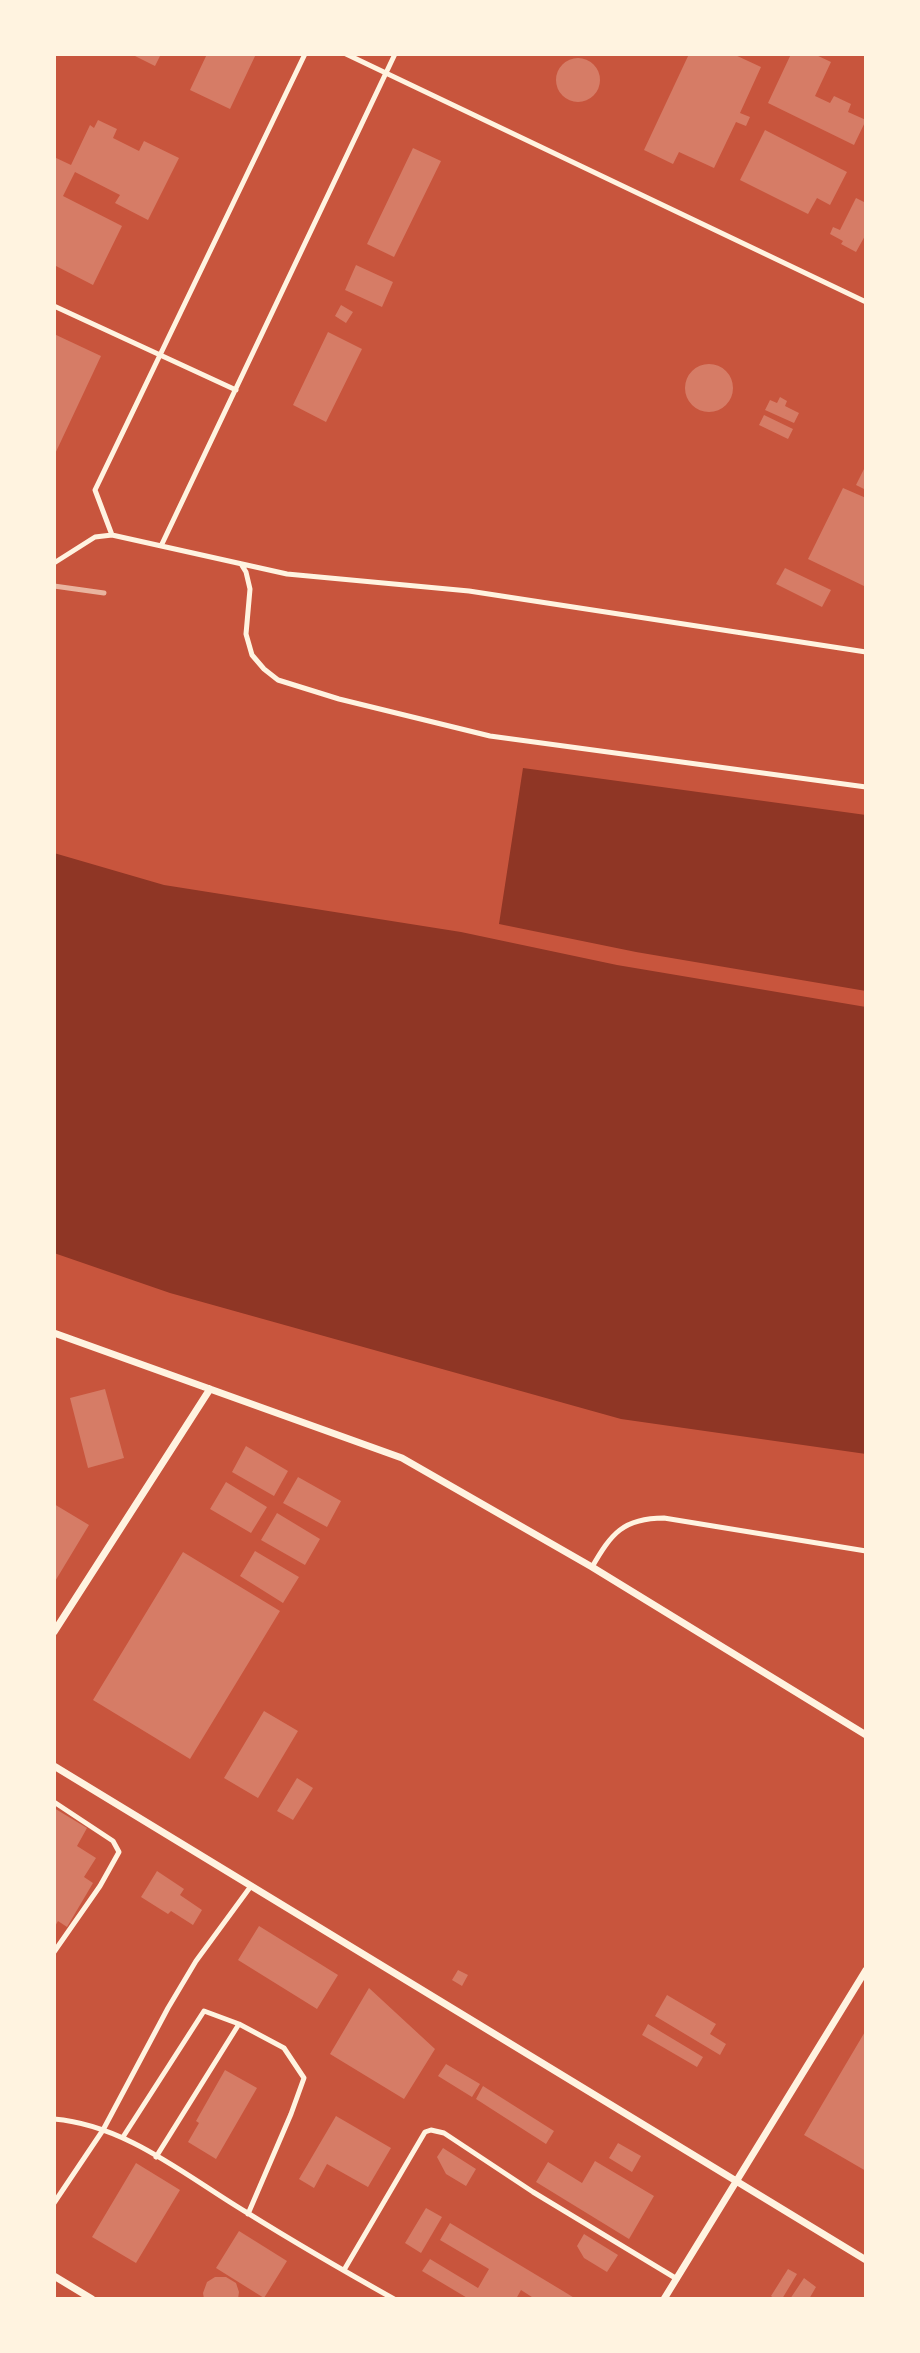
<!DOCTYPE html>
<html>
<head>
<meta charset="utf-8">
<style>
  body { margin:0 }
  #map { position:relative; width:920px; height:2353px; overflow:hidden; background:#c8553d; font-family:Barlow,sans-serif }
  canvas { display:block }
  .frame { position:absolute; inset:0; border:56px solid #fff3e0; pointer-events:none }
</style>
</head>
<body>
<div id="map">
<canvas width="920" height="2353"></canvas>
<div class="frame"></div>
</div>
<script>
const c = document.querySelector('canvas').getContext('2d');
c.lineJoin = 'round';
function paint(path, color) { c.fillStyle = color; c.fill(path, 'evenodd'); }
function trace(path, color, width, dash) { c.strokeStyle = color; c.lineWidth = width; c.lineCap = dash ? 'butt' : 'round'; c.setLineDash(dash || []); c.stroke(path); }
paint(new Path2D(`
  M523 768 866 815V991L636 952 499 924Z
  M54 853 164 885 461 932 617 965 866 1007V1454L621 1419 170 1293 54 1253Z`), '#8f3625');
paint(new Path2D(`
  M131 54H161L155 66Z
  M207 54H256L230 109 190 90Z
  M689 54H733L761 67 740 113 750 117 746 126 736 122 714 168 679 152 673 164 644 150Z
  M791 54H814L831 62 815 96 830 103 834 96 851 104 848 112 866 120 854 145 768 103Z
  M556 80a22 22 0 1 1 44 0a22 22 0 1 1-44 0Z
  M98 120 117 129 113 138 139 151 144 141 179 158 148 220 115 203 120 195 75 172 63 196 122 226 93 285 56 266 54 271V157L71 165 90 125 94 128Z
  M765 130 847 172 830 205 817 198 808 214 740 180Z
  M413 148 441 161 394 257 367 244Z
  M856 198 864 202 866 198V234L856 252 841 244 843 241 830 234 833 227 840 230Z
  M356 265 393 282 382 307 345 290Z
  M341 305 353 312 346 323 335 316Z
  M328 332 362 349 326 422 293 405Z
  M54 334 101 356 54 456Z
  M685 388a24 24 0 1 1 48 0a24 24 0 1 1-48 0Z
  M780 397 787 401 785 406 799 413 794 423 765 410 770 400 777 403Z
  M764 415 793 429 788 439 759 425Z
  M866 465V490L856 485Z
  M843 488 866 498V587L808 559Z
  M785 568 831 590 822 607 776 584Z
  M105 1389 124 1458 88 1468 70 1398Z
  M246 1446 288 1471 274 1496 232 1472Z
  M298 1477 341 1501 327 1527 283 1503Z
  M226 1482 267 1507 251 1533 210 1509Z
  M54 1504 89 1525 54 1583Z
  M277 1513 320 1539 305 1565 261 1540Z
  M255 1551 299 1577 283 1603 240 1576Z
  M183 1552 280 1611 190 1759 93 1700Z
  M264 1711 298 1731 258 1798 224 1778Z
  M297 1778 313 1788 293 1820 277 1811Z
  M54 1808 87 1828 77 1846 96 1858 84 1877 93 1883 67 1927 58 1921 54 1928Z
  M157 1871 184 1889 180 1895 202 1910 193 1925 171 1911 168 1914 141 1897Z
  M259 1926 338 1975 317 2009 238 1960Z
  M458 1970 468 1975 462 1986 452 1980Z
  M369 1988 435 2049 404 2099 330 2054Z
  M667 1995 716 2024 710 2034 726 2044 720 2055 655 2016Z
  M648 2024 703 2057 697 2067 642 2035Z
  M866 2030V2171L804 2135Z
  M446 2064 480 2084 472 2097 438 2076Z
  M225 2070 257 2088 216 2159 188 2142 199 2123 196 2121Z
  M483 2086 554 2131 546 2144 476 2099Z
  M336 2116 391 2148 368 2187 327 2164 314 2188 299 2179Z
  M618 2143 641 2156 632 2172 609 2158Z
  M443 2148 476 2169 466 2186 446 2174 437 2157Z
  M595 2161 654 2196 629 2239 536 2182 548 2162 582 2183Z
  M136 2163 180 2190 136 2263 92 2237Z
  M426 2208 442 2217 421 2253 405 2243Z
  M450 2223 563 2291 576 2299H535L521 2290 516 2299H469L422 2271 430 2259 478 2288 489 2269 440 2240Z
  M239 2231 287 2261 264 2298 216 2268Z
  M584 2234 618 2255 607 2272 584 2258 577 2246Z
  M788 2269 797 2274 782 2299H775L771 2296Z
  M215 2277H226L236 2283 239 2292 238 2299H204L203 2293 207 2282Z
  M804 2278 816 2287 809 2299H790Z`), '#d67c66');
trace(new Path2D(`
  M346 54 866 302
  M54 306 236 390
  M112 535 95 490 305 54
  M161 546 395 54
  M54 563 95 537 112 535 287 574 469 591 866 652
  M241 564 246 572 250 589 246 634 252 655 264 669 278 680 339 699 490 736 866 787
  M592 1567C611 1534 623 1518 664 1518L866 1551
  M54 1802 113 1841 119 1852 100 1886 54 1952
  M54 2119C126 2125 186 2176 246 2212 294 2242 344 2271 394 2299
  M123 2137 204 2011 239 2024
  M156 2157 239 2024 284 2048 304 2078 291 2114 248 2214
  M54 2203 103 2130 168 2008 196 1961 251 1886
  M344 2270 425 2132 431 2130 444 2133 533 2192 677 2279`), '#fff3e0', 5);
trace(new Path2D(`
  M54 1333 402 1458 592 1567 866 1735
  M54 1632 210 1389
  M54 1766 866 2260
  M54 2276 92 2299
  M664 2299 866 1970`), '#fff3e0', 7);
trace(new Path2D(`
  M54 586 104 593`), '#e9b49f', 5);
</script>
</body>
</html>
